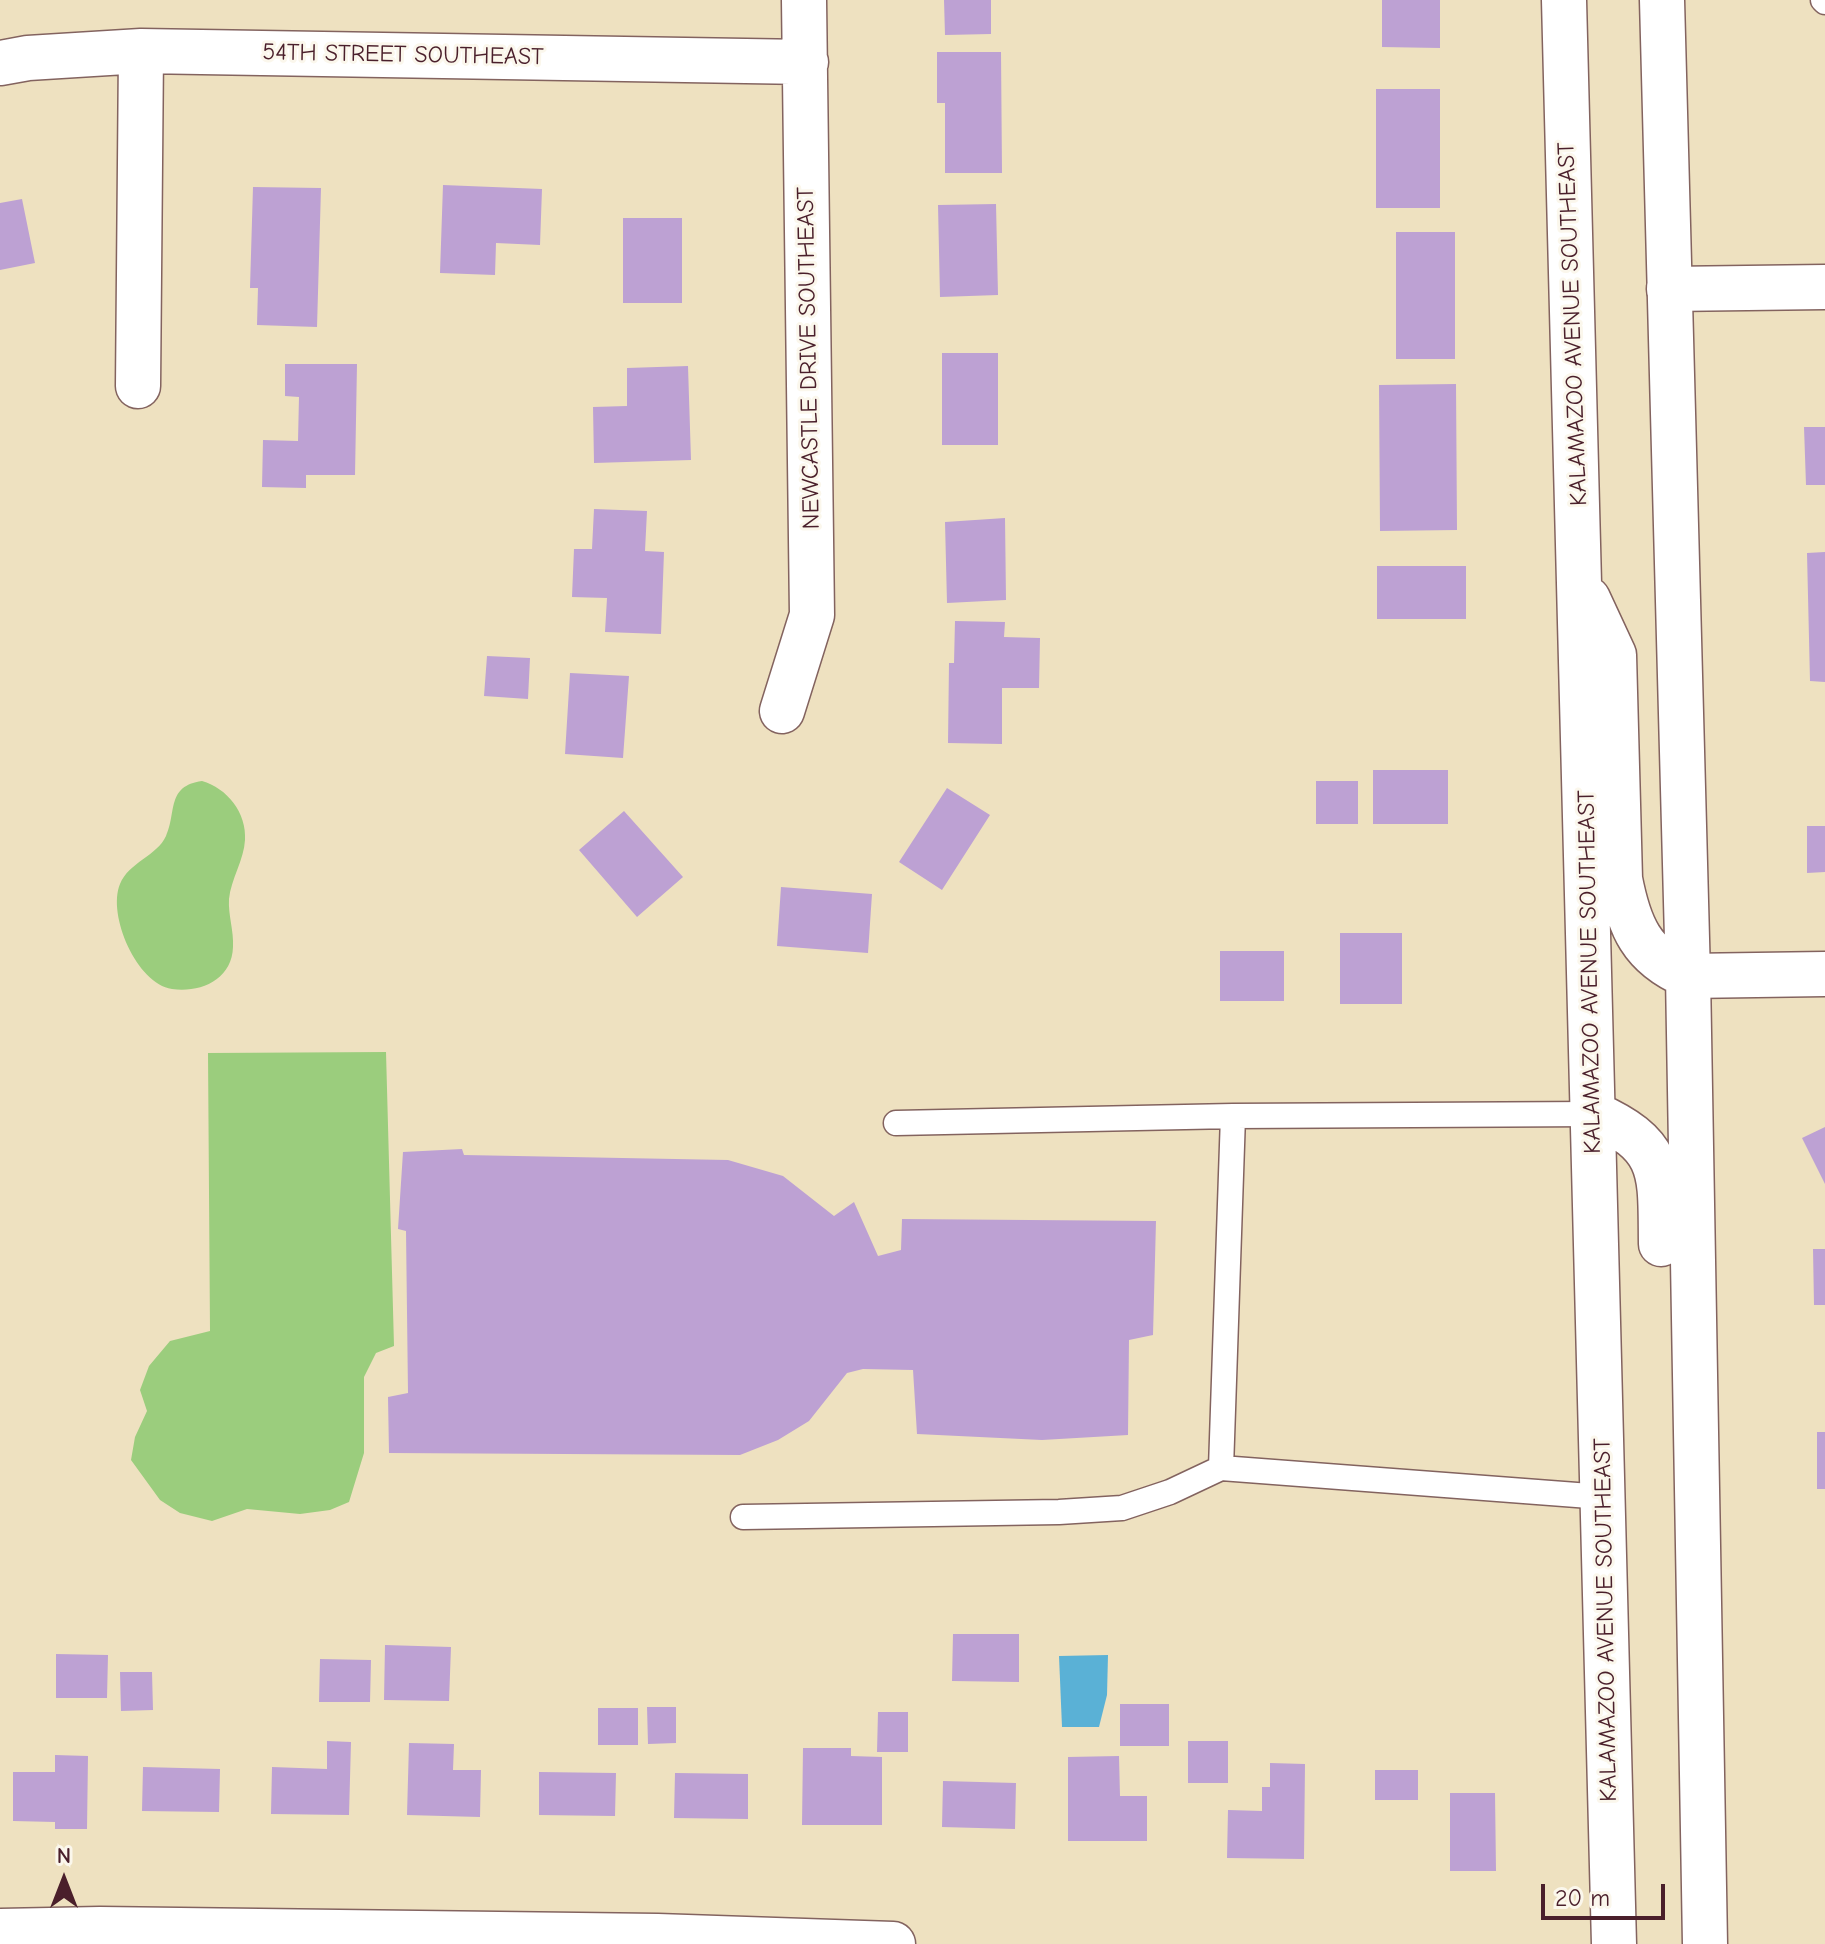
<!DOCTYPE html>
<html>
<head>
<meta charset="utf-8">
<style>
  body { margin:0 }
  #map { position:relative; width:1825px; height:1944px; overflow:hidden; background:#eee1c0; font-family:"Comic Neue",sans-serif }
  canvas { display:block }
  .north { position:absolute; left:24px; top:1840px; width:80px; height:80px; -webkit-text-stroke:6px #fbf7ec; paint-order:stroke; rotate:0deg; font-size:22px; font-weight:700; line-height:32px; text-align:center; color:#4a1f2b }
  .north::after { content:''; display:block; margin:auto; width:28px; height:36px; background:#4a1f2b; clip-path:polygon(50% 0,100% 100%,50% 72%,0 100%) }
  .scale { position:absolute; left:1541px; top:1884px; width:124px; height:36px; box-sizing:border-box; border:4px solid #4a1f2b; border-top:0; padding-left:10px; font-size:24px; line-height:28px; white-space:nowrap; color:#4a1f2b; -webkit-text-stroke:6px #fbf7ec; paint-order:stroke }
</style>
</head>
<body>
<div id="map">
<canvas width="1825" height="1944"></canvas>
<div class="north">N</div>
<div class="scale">20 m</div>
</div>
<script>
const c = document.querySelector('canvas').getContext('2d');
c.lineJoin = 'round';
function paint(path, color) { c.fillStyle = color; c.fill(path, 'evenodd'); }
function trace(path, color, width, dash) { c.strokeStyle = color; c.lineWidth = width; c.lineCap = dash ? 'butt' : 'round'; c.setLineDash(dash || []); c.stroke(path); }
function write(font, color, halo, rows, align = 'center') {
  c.font = font + ' "Comic Neue",sans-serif'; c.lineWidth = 6; c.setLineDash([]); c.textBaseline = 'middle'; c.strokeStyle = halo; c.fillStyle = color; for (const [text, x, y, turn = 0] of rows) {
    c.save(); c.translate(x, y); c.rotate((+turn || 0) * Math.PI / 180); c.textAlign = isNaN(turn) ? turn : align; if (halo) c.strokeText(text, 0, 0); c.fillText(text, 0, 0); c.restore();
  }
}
paint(new Path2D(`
  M202 781C227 788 247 813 245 840 244 860 231 879 229 899 228 915 234 931 233 947 232 980 200 993 172 989 137 984 107 915 120 884 129 862 157 856 166 836 177 812 166 786 202 781Z
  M386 1052 394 1346 376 1353 364 1377V1453L349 1502 330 1510 300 1514 247 1509 212 1521 180 1513 160 1500 131 1460 135 1437 147 1411 140 1390 149 1366 170 1341 210 1331 208 1053Z`), '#9bcd7d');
paint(new Path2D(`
  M1108 1655 1107 1695 1099 1727H1062L1059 1656Z`), '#5ab1d6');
paint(new Path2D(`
  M944 0H991V34L945 35Z
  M1382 0H1440V48L1382 47Z
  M937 52H1001L1002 173H945V103H937Z
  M1376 89H1440V208H1376Z
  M443 185 542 189 540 245 496 243 495 275 440 273Z
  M253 187 321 188 317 327 257 325 258 288H250Z
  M22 199 35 263 0 270V203Z
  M996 204 998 295 940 297 938 205Z
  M623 218H682V303H623Z
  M1396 232H1455V359H1396Z
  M942 353H998V445H942Z
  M285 364H357L355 475H306V488L262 487 263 440 298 441 299 397 285 396Z
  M688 366 691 460 594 463 593 407 627 406V368Z
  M1456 384 1457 530 1380 531 1379 385Z
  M1804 427H1825V485H1806Z
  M594 509 647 511 645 551 664 552 661 634 605 632 607 598 572 597 574 549H592Z
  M1005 518 1006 600 947 603 945 522Z
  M1825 552V682L1810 681 1807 553Z
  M1377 566H1466V619H1377Z
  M955 621 1005 622 1004 637 1040 638 1039 688H1002V744L948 743 949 663H954Z
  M487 656 530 658 528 699 484 696Z
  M570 673 629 676 623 758 565 754Z
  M1373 770H1448V824H1373Z
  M1316 781H1358V824H1316Z
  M947 788 990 815 942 890 899 862Z
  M624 811 683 877 637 917 579 850Z
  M1807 826H1825V872L1807 873Z
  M781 887 872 894 868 953 777 946Z
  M1340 933H1402V1004H1340Z
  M1220 951H1284V1001H1220Z
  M1825 1127V1184L1802 1138Z
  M462 1149 464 1155 728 1160 783 1176 834 1216 854 1202 878 1256 901 1250 902 1219 1156 1221 1153 1335 1129 1340 1128 1435 1042 1440 917 1434 913 1370 863 1369 847 1373 809 1421 778 1440 740 1455 389 1453 388 1397 408 1393 406 1231 398 1229 403 1152Z
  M1813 1249H1825V1305H1814Z
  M1817 1432H1825V1489H1817Z
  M953 1634H1019V1682L952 1681Z
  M385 1645 451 1647 449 1701 384 1700Z
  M56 1654 108 1655 107 1698H56Z
  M320 1659 371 1660 370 1702H319Z
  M120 1672H152L153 1710 121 1711Z
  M1120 1704H1169V1746H1120Z
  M647 1707H676V1743L648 1744Z
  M598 1708H638V1745H598Z
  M878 1712H908V1752H877Z
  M327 1741 351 1742 349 1815 271 1814 272 1767 327 1769Z
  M1188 1741H1228V1783H1188Z
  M409 1743 454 1744 453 1770H481L480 1817 407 1815Z
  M803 1748H851V1756L882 1757V1825H802Z
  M55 1755 88 1756 87 1829H55V1822L13 1821V1772H55Z
  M1119 1756 1120 1796H1147V1841H1068V1757Z
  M1270 1763 1305 1764 1304 1859 1227 1858 1228 1810 1262 1811V1787H1270Z
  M143 1767 220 1769 219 1812 142 1811Z
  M1375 1770H1418V1800H1375Z
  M539 1772 616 1773 615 1816 539 1815Z
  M675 1773 748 1774V1819L674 1818Z
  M943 1781 1016 1783 1015 1829 942 1827Z
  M1450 1793H1495L1496 1871H1450Z`), '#bda1d3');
const service = new Path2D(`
  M1823 0 1825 2
  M1233 1116 1221 1468 1603 1497
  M896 1123 1233 1116 1594 1114
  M743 1517 1059 1512 1122 1508 1170 1492 1221 1468`);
const minor = new Path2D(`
  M0 63 28 58 141 51 806 62
  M1669 289 1825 287
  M138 386 141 51
  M782 711 812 615 804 0
  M1688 976 1825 974
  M0 1931 100 1929 658 1936 893 1944`);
const secondary = new Path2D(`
  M1564 0 1614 1944
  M1662 0 1688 976 1705 1944
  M1588 599 1614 655 1620 879C1629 926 1641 956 1688 976
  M1594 1114C1666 1146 1660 1173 1661 1244`);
trace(service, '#83635f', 27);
trace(minor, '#83635f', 47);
trace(secondary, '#83635f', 47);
trace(service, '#fff', 24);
trace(minor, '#fff', 44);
trace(secondary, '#fff', 44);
write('24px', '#4a1f2b', '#fbf7ec', [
  ["54TH STREET SOUTHEAST",403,55,1],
  ["KALAMAZOO AVENUE SOUTHEAST",1573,324,-92],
  ["NEWCASTLE DRIVE SOUTHEAST",809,358,-91],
  ["KALAMAZOO AVENUE SOUTHEAST",1590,972,-91],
  ["KALAMAZOO AVENUE SOUTHEAST",1606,1620,-91]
]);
</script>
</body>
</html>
